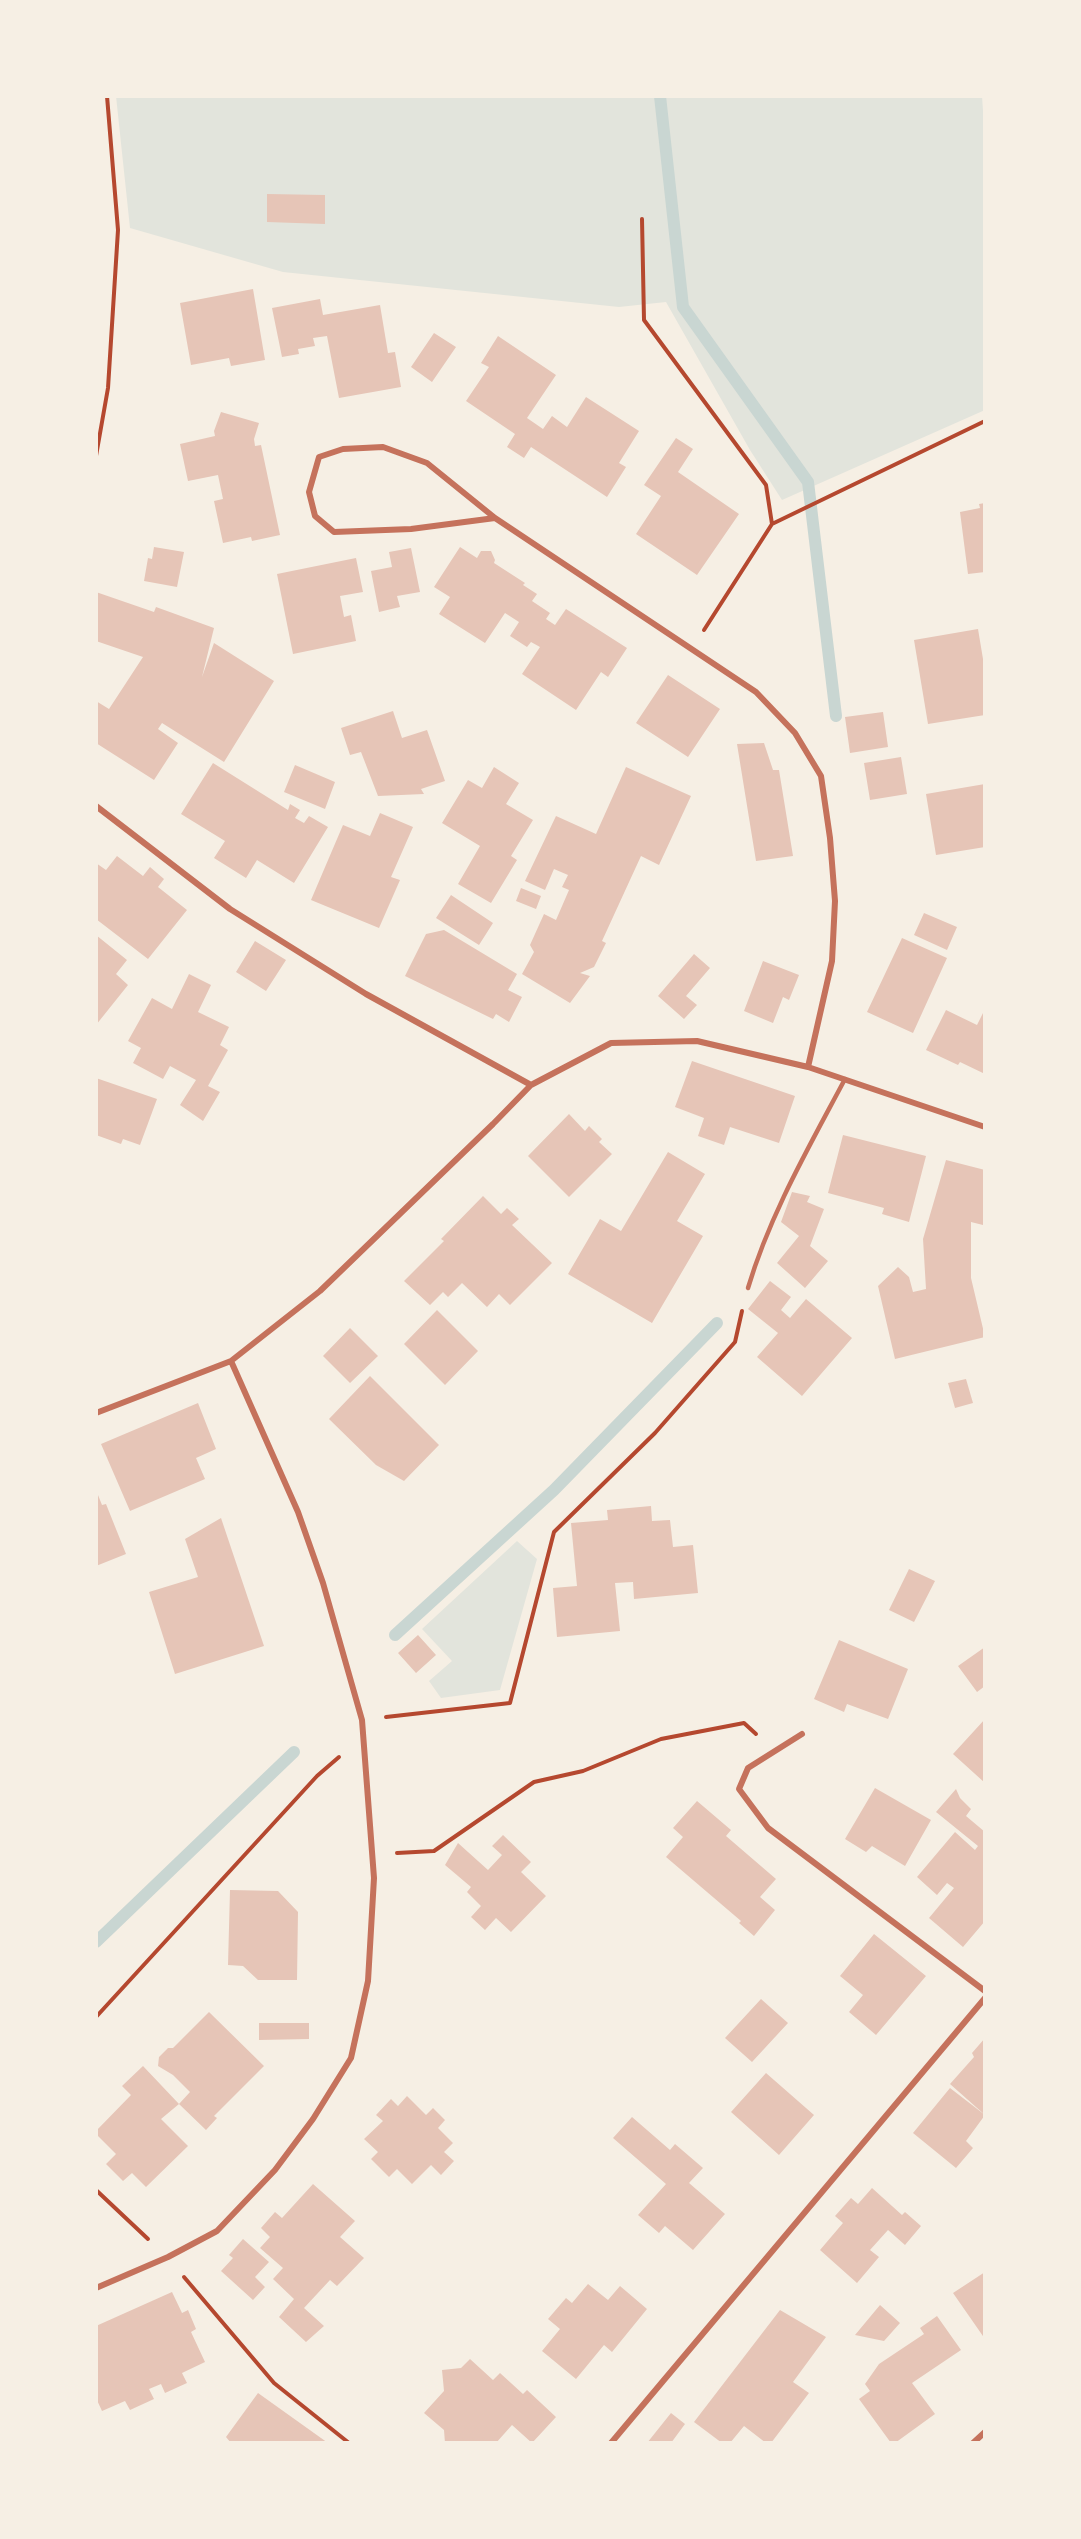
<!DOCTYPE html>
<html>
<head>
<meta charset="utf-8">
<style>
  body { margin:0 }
  #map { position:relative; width:1081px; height:2539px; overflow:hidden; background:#f6efe4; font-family:Montserrat,sans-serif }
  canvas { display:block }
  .frame { position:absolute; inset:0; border:98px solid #f6efe4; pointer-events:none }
</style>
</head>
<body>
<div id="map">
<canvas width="1081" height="2539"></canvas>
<div class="frame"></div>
</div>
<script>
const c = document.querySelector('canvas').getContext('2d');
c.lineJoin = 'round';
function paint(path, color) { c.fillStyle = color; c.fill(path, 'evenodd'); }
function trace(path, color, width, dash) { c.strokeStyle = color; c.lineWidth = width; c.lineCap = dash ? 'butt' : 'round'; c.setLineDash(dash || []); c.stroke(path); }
paint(new Path2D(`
  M116 96H982L985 141V410L782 500 750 450 666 302 619 307 283 272 130 228Z
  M517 1541 537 1559 500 1690 441 1698 429 1681 452 1661 422 1629Z`), '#e2e4dc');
trace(new Path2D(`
  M660 96 683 307 808 482 836 716
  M395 1635 554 1490 717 1323
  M96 1942 294 1752`), '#c9d6d2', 12);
paint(new Path2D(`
  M267 194 325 195V224L267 222Z
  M253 289 265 360 231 366 229 358 191 365 180 303Z
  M320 299 323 315 380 305 388 353 395 352 401 387 339 398 327 336 313 338 315 346 298 349 299 354 282 357 272 308Z
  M434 333 456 347 432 382 411 367Z
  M498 336 556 375 527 418 543 429 552 416 567 427 586 397 639 431 619 463 626 467 607 497 531 447 524 458 507 447 515 434 466 401 489 367 481 363Z
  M221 412 259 423 254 439 255 446 261 445 280 535 252 541 251 537 223 543 214 501 223 499 218 475 188 481 180 444 215 436 214 431Z
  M676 438 693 449 678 472 739 514 697 575 636 534 661 496 644 485Z
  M985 503V572L968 574 960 512 980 508 979 504Z
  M154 547 184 552 177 587 144 581 148 558 152 559Z
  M460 547 477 558 481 551H491L495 560 494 563 525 583 523 585 537 594 532 601 550 613 546 619 555 625 566 609 627 648 608 677 601 672 576 710 522 674 540 647 531 642 527 647 510 636 519 622 505 613 485 643 439 614 450 597 434 587Z
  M411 548 420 592 397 596 400 607 379 612 371 571 392 567 389 552Z
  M356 558 363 592 340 596 344 617 351 615 356 641 293 654 277 574Z
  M96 592 154 612 156 607 214 628 202 677 214 643 274 681 224 762 162 723 158 729 178 743 154 780 96 743V701L109 709 143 657 96 641Z
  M978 629 985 671V715L928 724 914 640Z
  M668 675 720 709 688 757 636 723Z
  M393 711 402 738 427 730 445 781 421 789 424 794 378 796 361 752 350 755 341 728Z
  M883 712 888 747 850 753 845 717Z
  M764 743 773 770H779L793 856 756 861 737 744Z
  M901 757 907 794 870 800 864 763Z
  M213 763 288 810 290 804 300 810 295 818 304 823 309 816 328 827 294 883 257 860 246 878 214 858 225 841 181 814Z
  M295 765 335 782 325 809 284 792Z
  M494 767 519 783 506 804 533 820 511 856 517 860 491 903 458 884 480 846 442 823 468 780 482 788Z
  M626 767 691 796 659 865 641 856 602 941 606 943 594 967 580 973 590 976 570 1003 522 974 534 952 530 945 544 914 556 920 569 890 562 887 568 875 554 869 545 890 525 881 556 816 596 834Z
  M985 784V847L936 855 926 794Z
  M380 813 413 827 391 877 400 880 379 928 311 900 343 825 370 836Z
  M117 856 143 876 150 867 164 879 158 887 187 910 148 959 96 919V863L106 870Z
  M521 888 541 896 536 909 516 901Z
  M451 895 493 923 479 945 436 918Z
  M924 913 957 927 947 950 914 935Z
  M444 930 517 974 508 990 522 997 509 1022 496 1014 493 1019 405 976 426 934Z
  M96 935 127 960 116 974 128 985 96 1025Z
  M902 938 947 958 913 1033 867 1012Z
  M255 941 286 960 266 991 236 972Z
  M694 954 710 968 686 996 697 1005 684 1019 658 996Z
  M763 961 799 975 789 1000 783 997 773 1023 744 1011Z
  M189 974 211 985 198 1012 229 1027 220 1045 228 1050 208 1086 220 1092 203 1121 180 1105 196 1080 170 1066 163 1079 133 1063 141 1048 128 1041 152 998 172 1009Z
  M985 1009V1074L960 1062 958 1065 926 1050 946 1010 977 1025Z
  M692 1061 795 1096 779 1143 730 1127 724 1145 698 1136 704 1118 675 1107Z
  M96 1078 157 1099 140 1145 123 1139 121 1144 96 1135Z
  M569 1114 585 1131 589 1126 602 1139 599 1142 612 1154 569 1197 528 1156Z
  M843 1135 926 1156 909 1222 882 1214 884 1208 828 1193Z
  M668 1152 705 1174 677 1221 703 1236 652 1323 568 1274 600 1219 621 1231Z
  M946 1160 985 1170 983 1225 971 1222V1278L985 1337 895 1359 878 1286 898 1267 909 1277 913 1292 926 1289 923 1239Z
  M792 1192 810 1196 807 1202 824 1209 810 1246 828 1261 805 1288 777 1263 799 1236 781 1222Z
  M483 1196 501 1214 507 1208 519 1219 512 1225 552 1263 510 1305 499 1294 487 1307 462 1283 448 1297 443 1292 430 1305 404 1281 444 1241 441 1239Z
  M770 1281 791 1297 781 1310 790 1318 806 1299 852 1338 802 1396 757 1357 778 1333 748 1309Z
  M437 1310 478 1351 445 1385 404 1344Z
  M350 1328 378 1356 350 1383 323 1356Z
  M370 1376 439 1445 404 1481 376 1465 329 1419Z
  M966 1379 973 1403 955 1408 948 1383Z
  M198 1403 216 1449 196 1458 205 1479 130 1511 101 1444Z
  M96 1490 102 1505 106 1504 126 1554 96 1566Z
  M651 1506 652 1521 670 1520 673 1547 693 1545 698 1593 634 1599 633 1582 615 1583 620 1631 557 1637 553 1588 577 1586 571 1523 608 1520 607 1510Z
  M221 1518 264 1646 175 1674 149 1592 198 1577 185 1539Z
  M909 1569 935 1581 914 1622 889 1610Z
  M418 1635 436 1655 416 1673 398 1653Z
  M839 1640 908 1669 888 1719 847 1704 844 1712 814 1699Z
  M985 1647V1686L977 1692 958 1666Z
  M985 1719V1783L953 1754Z
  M875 1788 931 1820 905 1866 872 1846 866 1852 845 1839Z
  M956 1789 960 1798 971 1809 966 1816 985 1832V1921L963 1947 929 1918 954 1888 947 1883 937 1895 917 1877 955 1832 975 1850 978 1846 936 1812Z
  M697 1801 731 1830 726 1836 776 1879 760 1897 775 1910 754 1936 739 1923 741 1921 666 1857 683 1837 673 1828Z
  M503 1835 531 1862 521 1872 546 1896 511 1932 496 1918 485 1930 471 1917 481 1906 467 1892 471 1887 445 1865 458 1843 488 1870 502 1855 492 1846Z
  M230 1890 278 1891 298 1912 297 1980H258L243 1966 228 1965Z
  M874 1934 926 1976 876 2035 849 2012 863 1995 840 1976Z
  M761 1999 788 2023 752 2062 725 2038Z
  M209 2012 264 2066 214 2116 217 2118 206 2130 179 2104 190 2092 173 2075 158 2066 159 2057 168 2048H173Z
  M259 2023H309V2039L259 2040Z
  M985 2038V2115L950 2084 974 2057 972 2053Z
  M143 2066 179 2104 161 2119 188 2146 146 2187 132 2173 123 2181 106 2164 116 2154 96 2134V2131L131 2095 122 2086Z
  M766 2073 814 2115 779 2155 731 2112Z
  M950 2088 985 2115 966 2141 973 2148 956 2168 913 2133Z
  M407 2096 426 2115 433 2108 445 2120 438 2128 453 2143 444 2152 454 2161 441 2175 431 2165 412 2184 397 2169 389 2177 371 2159 378 2152 364 2139 383 2121 376 2115 391 2099 398 2106Z
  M632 2117 670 2150 675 2144 703 2168 689 2183 725 2214 693 2250 665 2226 659 2233 638 2215 666 2184 613 2138Z
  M313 2184 355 2221 340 2237 364 2258 337 2286 330 2280 304 2308 324 2326 306 2342 279 2317 294 2299 273 2279 283 2268 260 2248 270 2237 261 2228 275 2212 282 2218Z
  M872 2188 902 2215 905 2212 921 2226 905 2245 888 2230 870 2250 879 2257 857 2283 820 2250 843 2223 835 2216 851 2198 858 2204Z
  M243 2239 269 2262 255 2277 265 2287 253 2300 221 2271 233 2258 229 2255Z
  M985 2272V2339L953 2293Z
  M588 2284 608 2300 620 2286 647 2309 612 2352 604 2345 576 2379 542 2351 560 2329 548 2319 566 2298 572 2303Z
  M172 2292 182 2313 188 2310 196 2329 191 2332 205 2362 182 2373 187 2383 165 2393 161 2384 149 2389 154 2399 130 2410 125 2401 102 2411 96 2398V2326Z
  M880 2305 900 2323 884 2341 855 2335Z
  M780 2310 826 2337 793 2382 809 2393 771 2443H766L744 2426 730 2443H722L694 2422Z
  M937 2316 961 2350 912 2383 935 2414 895 2443H891L859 2399 870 2391 865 2384 879 2364 924 2334 920 2328Z
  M470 2359 493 2380 500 2373 523 2394 527 2390 556 2417 532 2443 512 2425 496 2443H445L444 2430 424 2413 444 2391 442 2370 461 2368Z
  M258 2393 328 2443H231L226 2437Z
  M671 2413 685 2424 671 2443H647Z`), '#e6c5b7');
trace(new Path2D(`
  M642 219 644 320 766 485 772 524
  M96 456 108 388 118 230 107 96
  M704 630 772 524 985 421
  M386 1717 510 1703 554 1532 655 1433 735 1342 742 1311
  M397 1853 434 1851 534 1782 583 1771 661 1739 744 1723 756 1734
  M96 2017 317 1776 339 1757
  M96 2190 148 2239
  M184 2277 274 2383 349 2443`), '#b5482f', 4);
trace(new Path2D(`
  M748 1288C770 1214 809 1147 845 1079`), '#c5725c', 4.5);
trace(new Path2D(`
  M495 518 411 529 334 532 315 516 309 492 319 457 343 449 383 447 427 463 495 518 756 692 795 733 821 776 830 838 835 901 832 961 808 1067
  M96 806 230 909 366 994 531 1085
  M96 1413 231 1361 320 1291 493 1124 531 1085 611 1043 697 1041 808 1067 985 1127
  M802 1734 748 1768 739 1789 768 1828 985 1991
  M96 2288 168 2257 217 2231 275 2170 313 2119 351 2058 368 1981 374 1878 362 1720 323 1583 298 1512 231 1361
  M611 2443 985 1998
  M973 2443 985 2432`), '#c5725c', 6);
</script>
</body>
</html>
